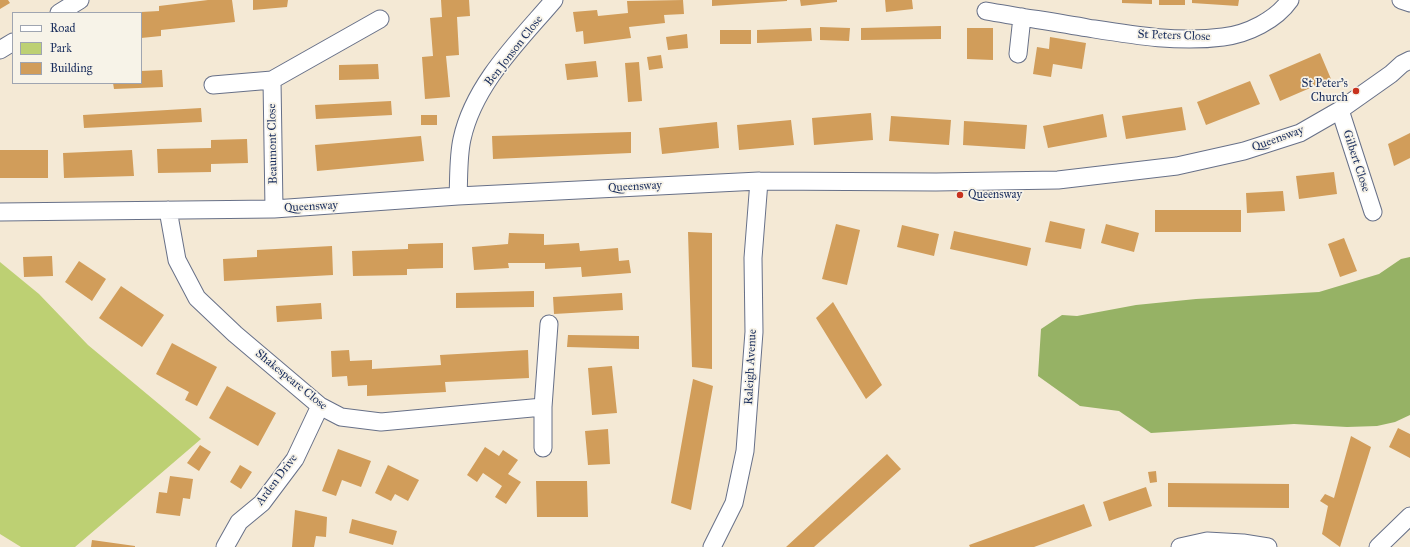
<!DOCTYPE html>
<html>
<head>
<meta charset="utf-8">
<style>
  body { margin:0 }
  #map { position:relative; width:1410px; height:547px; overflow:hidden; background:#f4e9d5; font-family:"IM FELL Great Primer",serif }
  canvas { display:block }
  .legend { position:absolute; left:12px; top:12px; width:130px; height:72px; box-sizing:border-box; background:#f7f3e8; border:1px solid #9fa5b1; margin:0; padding:5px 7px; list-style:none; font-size:12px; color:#1b2f5e }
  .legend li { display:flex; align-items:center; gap:8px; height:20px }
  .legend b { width:20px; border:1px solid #9fa5b1 }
</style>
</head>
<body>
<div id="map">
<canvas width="1410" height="547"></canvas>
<ul class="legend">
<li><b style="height:5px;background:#fff"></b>Road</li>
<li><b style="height:11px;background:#bdd073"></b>Park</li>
<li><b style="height:11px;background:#d19d5a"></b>Building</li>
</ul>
</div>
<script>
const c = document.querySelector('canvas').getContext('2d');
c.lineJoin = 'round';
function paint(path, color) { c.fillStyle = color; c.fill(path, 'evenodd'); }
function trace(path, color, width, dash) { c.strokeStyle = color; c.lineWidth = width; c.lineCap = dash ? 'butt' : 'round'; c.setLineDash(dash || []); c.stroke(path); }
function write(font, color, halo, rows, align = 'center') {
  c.font = font + ' "IM FELL Great Primer",serif'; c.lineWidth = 3.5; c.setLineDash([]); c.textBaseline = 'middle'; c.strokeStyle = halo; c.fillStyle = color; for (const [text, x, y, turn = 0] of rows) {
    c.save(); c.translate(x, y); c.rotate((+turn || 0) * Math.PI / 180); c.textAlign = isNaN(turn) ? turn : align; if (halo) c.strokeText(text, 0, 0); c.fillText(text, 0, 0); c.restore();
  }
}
paint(new Path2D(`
  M0 262 39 294 88 345 201 439 75 547H21L0 534Z`), '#bdd073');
paint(new Path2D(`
  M1410 257V415L1395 422 1377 426 1347 427 1294 424 1151 433 1119 411 1080 406 1038 376 1041 329 1062 315 1077 316 1136 305 1196 299 1319 292 1379 274 1401 259Z`), '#96b265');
paint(new Path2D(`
  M0 0H8L10 3 0 9Z
  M208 0H232L235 22 161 30V36L141 38V12L159 11V6Z
  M253 0H288L287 7 253 10Z
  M441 0H469L470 16 457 17 459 55 446 56 450 97 425 99 422 57 433 56 430 18 442 17Z
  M683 0 684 14 664 15 665 23 629 27 631 38 584 44 583 31 576 32 573 12 597 10 598 16 628 13 627 1Z
  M712 0H787V1L712 6Z
  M800 0H837V2L801 6Z
  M885 0H912L913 9 886 12Z
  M1122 0H1152V4L1122 3Z
  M1159 0H1185V5H1159Z
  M1192 0H1239L1238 6 1192 3Z
  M941 26V39L861 40V28Z
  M820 27 850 28 849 41 820 40Z
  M811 28 812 41 757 43V30Z
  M967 28H993V60L967 59Z
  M720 30H751V44H720Z
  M687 34 688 48 668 50 666 37Z
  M1050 37 1086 43 1082 69 1053 64 1051 77 1033 74 1037 47 1049 49Z
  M1320 53 1331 79 1280 101 1269 75Z
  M661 55 663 68 649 70 647 57Z
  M596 61 598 77 567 80 565 64Z
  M639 62 642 101 628 102 625 63Z
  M378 64 379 79 339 80V65Z
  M162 70 163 87 114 89 113 83H141V71Z
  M1250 81 1260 104 1206 125 1197 102Z
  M391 101 392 115 316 119 315 105Z
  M1182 107 1186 130 1126 139 1122 116Z
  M201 108 202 122 84 128 83 115Z
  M871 113 873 140 814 145 812 118Z
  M1103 114 1107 137 1048 148 1043 126Z
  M421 115H437V125H421Z
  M891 116 951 120 949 145 889 141Z
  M791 120 794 145 739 150 737 125Z
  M964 121 1027 125 1025 149 963 145Z
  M717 122 719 148 662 154 659 128Z
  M631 132V153L493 159 492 136Z
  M1410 133V158L1394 166 1388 144Z
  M421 136 424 161 317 171 315 145Z
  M247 139 248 163 211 164V172L158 173 157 149 211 148V140Z
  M0 150H48V178H0Z
  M132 150 134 176 64 178 63 153Z
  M1334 172 1337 194 1299 199 1296 176Z
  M1283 191 1285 211 1247 213 1246 193Z
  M1155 210H1241V232H1155Z
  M1050 221 1085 229 1081 249 1045 242Z
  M836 224 860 230 847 285 822 279Z
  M1106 224 1139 233 1134 252 1101 243Z
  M902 225 939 234 934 256 897 247Z
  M954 231 1031 248 1027 266 950 249Z
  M688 232 712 233V369L692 367Z
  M509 233 544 234V245L579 243 580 251 618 248 619 261 629 260 631 273 582 277 581 267 545 269V263H508L509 268 474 270 472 247 508 244Z
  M1344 238 1357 271 1340 277 1328 244Z
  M443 243V268L407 269V275L353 276 352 251 408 249V244Z
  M332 246 333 275 224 281 223 259 257 257V250Z
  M52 256 53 276 24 277 23 257Z
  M79 261 106 279 92 301 65 282Z
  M121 286 164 315 142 347 99 318Z
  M534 291V307L456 308V293Z
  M622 293 623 310 554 314 553 297Z
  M833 302 882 385 866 399 816 318Z
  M321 303 322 319 277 322 276 306Z
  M568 335 639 336V349L567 347Z
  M172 343 217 367 197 406 185 400 189 392 156 374Z
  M349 350 350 361 372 360V369L441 365 440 355 528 350 529 378 445 382 446 392 367 396V385L348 386 347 376 332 377 331 351Z
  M612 366 617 413 592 415 588 368Z
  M693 379 713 386 691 510 671 503Z
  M227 386 276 413 258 446 209 418Z
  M1398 428 1410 434V458L1389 447Z
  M608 429 610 464 588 465 585 431Z
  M1351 436 1371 447 1340 547 1322 534 1328 506 1320 501 1325 494 1334 498Z
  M200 445 211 452 199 471 187 463Z
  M485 447 499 456 503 450 518 460 508 474 521 482 506 504 495 497 502 486 483 473 477 482 467 475Z
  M338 449 371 461 361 487 342 480 336 496 322 491Z
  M887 454 901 469 850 515 814 547H786Z
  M240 465 252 472 241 489 230 482Z
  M388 465 419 480 408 501 395 494 391 501 375 493Z
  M1156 471 1157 482 1150 483 1148 472Z
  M170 476 193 479 190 499 183 498 180 516 156 513 159 492 167 493Z
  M536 481H587L588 517H537Z
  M1168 483 1289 484V508L1168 507Z
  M1146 487 1152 506 1109 521 1103 502Z
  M1084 504 1092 526 1034 547H970L969 545Z
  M295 510 327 517 326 537 316 536 314 547H292Z
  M352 519 397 531 393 545 349 533Z
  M92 540 135 546V547H91Z`), '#d19d5a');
const street = new Path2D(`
  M1401 0 1410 3
  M986 11C1020 17 1054 22 1088 28 1132 35 1178 43 1223 37 1248 34 1276 20 1290 0
  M59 13 80 0
  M0 50 13 42
  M1018 54 1022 17
  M272 80 274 209
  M213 85 272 80 380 19
  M1340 110 1373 212
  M458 196C459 178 458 157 462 139 474 84 519 41 554 0
  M168 210 177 260 197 298 235 334 320 406 341 417 381 422 543 407
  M0 212 274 209 458 196 759 181 936 182 1058 180 1177 166 1244 151 1300 133 1340 110 1391 74 1402 64 1410 60
  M543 448V407L549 324
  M225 547 239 522 262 503 295 459 320 406
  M712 547 734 503 745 451 754 332 753 258 759 181
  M1180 547 1207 541 1243 543 1268 547
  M1378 547 1410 516`);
trace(street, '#677088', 19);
trace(street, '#fff', 17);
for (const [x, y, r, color] of [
  [1356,91,4,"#c8321e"],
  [960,195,4,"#c8321e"]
]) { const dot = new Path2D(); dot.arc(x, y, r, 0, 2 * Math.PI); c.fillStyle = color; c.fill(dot); trace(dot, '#f7f3e8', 1.5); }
write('12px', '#1b2f5e', '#f7f3e8', [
  ["St Peters Close",1174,36,2],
  ["Ben Jonson Close",514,51,-52],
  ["Queensway",1278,139,-20],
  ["Beaumont Close",273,144,-91],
  ["Gilbert Close",1356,161,72],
  ["Queensway",635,187,-3],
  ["Queensway",311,207,-3],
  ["Raleigh Avenue",751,367,-87],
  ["Shakespeare Close",291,380,39],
  ["Arden Drive",277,480,-53]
]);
write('12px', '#1b2f5e', '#f7f3e8', [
  ["St Peter's",1348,84],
  ["Church",1348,98],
  ["Queensway",968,195,"left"]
], 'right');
</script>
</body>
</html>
